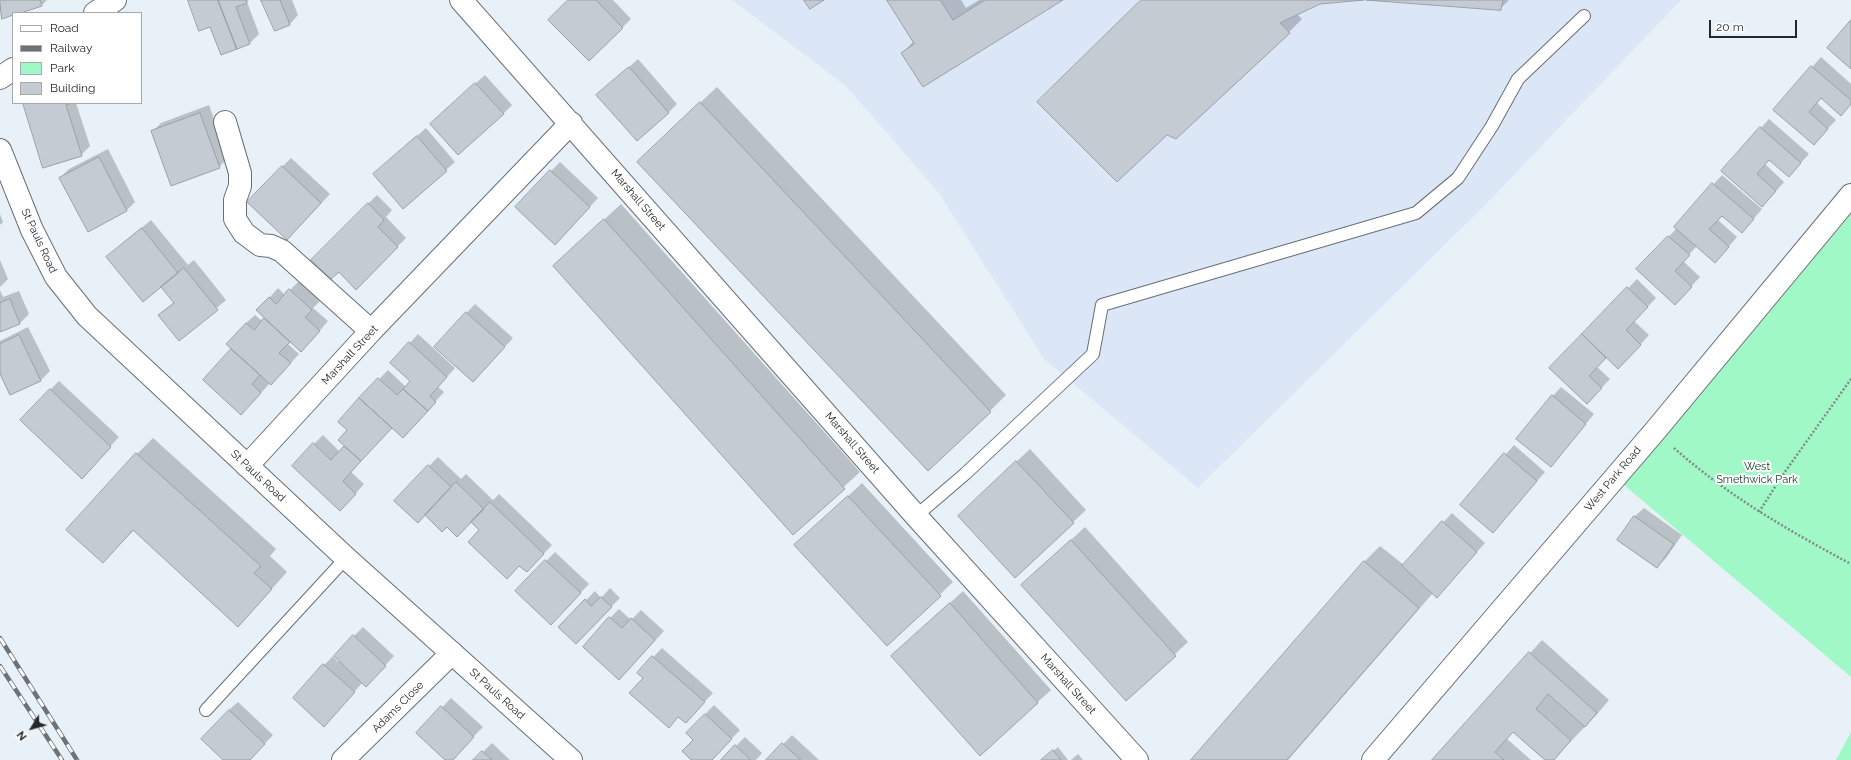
<!DOCTYPE html>
<html>
<head>
<meta charset="utf-8">
<style>
  body { margin:0 }
  #map { position:relative; width:1851px; height:760px; overflow:hidden; background:#e8f0f8; font-family:Raleway,sans-serif }
  canvas { display:block }
  .legend { position:absolute; left:12px; top:12px; width:130px; height:92px; box-sizing:border-box; background:#fff; border:1px solid #a8a9aa; margin:0; padding:5px 7px; list-style:none; font-size:12px; color:#25282b }
  .legend li { display:flex; align-items:center; gap:8px; height:20px }
  .legend b { width:20px; border:1px solid #a8a9aa }
  .north { position:absolute; left:12px; top:708px; width:40px; height:40px; -webkit-text-stroke:3px #fff; paint-order:stroke; rotate:233deg; font-size:11px; font-weight:700; line-height:16px; text-align:center; color:#25282b }
  .north::after { content:''; display:block; margin:auto; width:14px; height:18px; background:#25282b; clip-path:polygon(50% 0,100% 100%,50% 72%,0 100%) }
  .scale { position:absolute; left:1709px; top:20px; width:88px; height:18px; box-sizing:border-box; border:2px solid #25282b; border-top:0; padding-left:5px; font-size:12px; line-height:14px; white-space:nowrap; color:#25282b; -webkit-text-stroke:3px #fff; paint-order:stroke }
</style>
</head>
<body>
<div id="map">
<canvas width="1851" height="760"></canvas>
<ul class="legend">
<li><b style="height:5px;background:#fff"></b>Road</li>
<li><b style="height:5px;background:#6d7277"></b>Railway</li>
<li><b style="height:11px;background:#9ff8c5"></b>Park</li>
<li><b style="height:11px;background:#c4cbd3"></b>Building</li>
</ul>
<div class="north">N</div>
<div class="scale">20 m</div>
</div>
<script>
const c = document.querySelector('canvas').getContext('2d');
c.lineJoin = 'round';
function paint(path, color) { c.fillStyle = color; c.fill(path, 'evenodd'); }
function trace(path, color, width, dash) { c.strokeStyle = color; c.lineWidth = width; c.lineCap = dash ? 'butt' : 'round'; c.setLineDash(dash || []); c.stroke(path); }
function write(font, color, halo, rows, align = 'center') {
  c.font = font + ' Raleway,sans-serif'; c.lineWidth = 4; c.setLineDash([]); c.textBaseline = 'middle'; c.strokeStyle = halo; c.fillStyle = color; for (const [text, x, y, turn = 0] of rows) {
    c.save(); c.translate(x, y); c.rotate((+turn || 0) * Math.PI / 180); c.textAlign = isNaN(turn) ? turn : align; if (halo) c.strokeText(text, 0, 0); c.fillText(text, 0, 0); c.restore();
  }
}
paint(new Path2D(`
  M732 0H1681L1490 200 1198 488 1044 359 939 193 846 86Z`), '#dbe7f6');
paint(new Path2D(`
  M1851 214V677L1624 485Z
  M1851 732V760H1836Z`), '#9ff8c5');
paint(new Path2D(`
  M0 0H47L42 5 2 18 0 10Z
  M189 0H249L247 2 259 34 250 43 222 53 211 26Z
  M262 0H292L298 15 290 24Z
  M569 0H613L631 19 589 60Z
  M888 0H961L966 8 979 0H1061L902 53 914 41Z
  M1142 0H1353L1320 3 1297 14 1302 19 1289 32 1167 134Z
  M1380 0H1509L1500 9Z
  M1821 57 1851 84V103L1821 98 1817 103 1836 120 1822 135 1774 110Z
  M638 59 677 104 668 113 607 87Z
  M485 75 512 105 503 114 440 115Z
  M717 87 1006 395 990 411 655 145Z
  M24 103H76L90 146 81 155Z
  M209 105 228 158 219 167 152 132 161 123Z
  M1769 119 1809 154 1797 167 1769 159 1765 164 1784 182 1771 197 1722 171Z
  M426 128 455 162 446 170 374 174Z
  M108 149 135 202 127 210 60 178 69 169Z
  M291 158 330 194 296 230 282 167Z
  M560 162 598 198 564 235 516 207Z
  M1722 175 1762 209 1750 223 1722 215 1718 220 1737 237 1724 252 1697 246 1683 261 1700 277 1683 295 1638 269 1677 228 1675 227Z
  M377 195 392 210 386 217 406 238 356 288 339 270 312 260Z
  M621 204 860 472 793 533 554 266Z
  M0 214 3 222 0 225Z
  M151 220 188 265 194 260 226 300 179 340 159 315 174 302 161 285 107 257Z
  M0 260 8 279 0 287Z
  M1637 279 1656 298 1634 321 1649 335 1627 359 1607 356 1597 367 1610 379 1587 403 1551 368Z
  M299 281 320 301 313 308 328 321 310 342 290 341 288 344 299 354 280 375 270 383 250 405 204 380 232 349 246 323 255 315 263 322 266 318 257 310 270 297 278 288 285 295Z
  M0 290 3 297 19 291 29 314 20 323 0 331Z
  M475 304 513 338 482 372 435 347Z
  M28 327 50 371 41 380 11 394 0 372V341Z
  M418 334 455 368 438 387 444 392 412 428 392 427 351 472 364 484 349 501 314 444 323 435 340 452 346 446 349 430 339 421 388 370 406 387 412 381 410 343Z
  M59 381 119 437 90 468 50 390Z
  M1561 387 1594 414 1551 466 1553 396Z
  M153 438 276 549 270 556 287 572 254 609 134 530 119 545 137 454Z
  M1514 445 1545 472 1501 522 1462 504Z
  M1030 449 1086 510 1073 522 972 503Z
  M438 457 461 479 466 474 493 500 499 494 552 545 536 562 481 530 471 521 447 525 442 530 429 466Z
  M862 483 953 582 887 645 809 533Z
  M1644 508 1682 535 1666 558 1657 567 1618 539 1635 516Z
  M1452 513 1485 543 1446 587 1433 593 1288 760H1192L1364 562 1380 546 1404 565Z
  M1085 527 1188 642 1126 700 1022 585Z
  M555 552 589 584 559 615 517 591Z
  M610 588 620 598 576 642 560 627 595 591 601 598Z
  M963 591 1051 690 980 754 892 656Z
  M619 609 631 620 641 610 664 631 628 670 610 618Z
  M363 627 394 656 375 676 363 682 333 716 324 665 333 656 338 662 354 636Z
  M1542 640 1609 700 1598 713 1553 760H1546L1514 731 1507 739 1531 760H1433Z
  M662 648 713 693 694 713 638 673Z
  M451 698 483 727 451 760H447L418 733Z
  M238 702 273 735 249 760H225L229 710Z
  M714 705 740 730 711 760H693L694 740 687 733Z
  M792 735 819 760H768Z
  M745 737 762 753 756 760H722Z
  M492 743 510 760H475Z
  M1058 747 1068 760H1042Z
  M1078 754 1083 760H1071Z`), '#0003');
const building = new Path2D(`
  M0 0H40L42 6 21 13H13V15L2 19Z
  M188 0H218L237 49 221 55 210 27 199 31Z
  M218 0H246L247 3 236 7 250 44 237 49Z
  M261 0H280L290 25 275 31Z
  M568 0H596L623 28 589 61 548 20Z
  M804 0H824L810 9Z
  M887 0H940L953 20 985 0H1063L923 87 901 53 914 44Z
  M1141 0H1364L1320 4 1280 23 1290 33 1176 139 1167 135 1117 182 1037 102Z
  M1366 0H1503L1501 10Z
  M1851 20V69L1827 48Z
  M1811 66 1851 100V104L1841 116 1821 98 1809 112 1828 129 1814 145 1773 110Z
  M629 67 669 113 637 141 596 95Z
  M475 83 504 114 458 155 430 124Z
  M700 102 991 412 928 471 637 162Z
  M23 103H72L66 105 82 156 43 168Z
  M200 113 220 168 171 186 151 131Z
  M1760 127 1801 163 1789 177 1769 160 1757 174 1776 191 1762 207 1721 171Z
  M417 136 447 171 403 209 373 174Z
  M99 157 127 211 88 232 59 178Z
  M282 166 321 203 287 240 247 202Z
  M550 170 590 207 555 245 515 207Z
  M1712 183 1754 219 1742 233 1722 216 1709 229 1729 247 1715 263 1674 227Z
  M368 203 384 220 378 227 398 247 356 290 339 272 331 279 311 260Z
  M604 219 845 489 793 535 553 266Z
  M142 228 178 273 143 302 106 257Z
  M1668 236 1690 255 1675 271 1692 287 1675 305 1636 269Z
  M184 268 218 310 179 341 158 315 174 303 161 287Z
  M1627 287 1648 307 1626 330 1641 345 1618 369 1582 334Z
  M289 289 312 310 305 317 320 331 301 352 256 310 269 297 276 304Z
  M10 299 20 324 0 332V303Z
  M466 312 505 347 473 382 434 347Z
  M264 318 290 342 279 353 291 363 271 385 226 344 246 323 254 330Z
  M1582 334 1606 358 1589 376 1602 388 1587 404 1549 368Z
  M19 335 41 381 10 395 0 374V344Z
  M409 342 447 377 430 396 436 402 428 411 403 389 410 381 390 363Z
  M231 349 260 375 252 384 261 393 241 415 203 380Z
  M378 378 397 395 403 389 428 411 403 438 359 398Z
  M50 389 111 447 82 479 20 420Z
  M1552 395 1586 424 1551 467 1516 439Z
  M359 398 392 428 361 461 338 440 347 430 338 422Z
  M313 443 331 460 344 446 361 461 343 481 356 494 340 511 292 466Z
  M136 453 261 566 254 573 272 589 238 627 133 530 103 563 66 530Z
  M1504 453 1537 481 1493 533 1460 505Z
  M1016 461 1074 523 1015 578 958 516Z
  M428 465 451 487 418 523 394 501Z
  M456 482 484 509 457 537 447 527 442 532 425 515Z
  M848 496 941 596 887 646 794 545Z
  M490 502 544 554 527 572 519 566 507 579 468 542 479 530 471 522Z
  M1634 516 1674 544 1657 568 1617 540Z
  M1442 521 1477 552 1437 598 1402 566Z
  M1071 540 1176 656 1126 701 1021 585Z
  M545 560 581 593 551 625 515 591Z
  M1364 561 1419 608 1287 760H1191Z
  M601 597 612 607 576 644 558 627 585 599 591 606Z
  M950 603 1038 703 980 756 891 656Z
  M609 617 622 628 631 618 655 640 619 680 583 647Z
  M353 635 386 666 366 687 334 656Z
  M1529 652 1597 713 1585 727 1548 694 1536 709 1571 740 1554 760H1545L1513 732 1495 752 1504 760H1432Z
  M652 656 705 702 686 723 678 717 669 728 629 693 643 678 637 673Z
  M323 664 355 692 324 727 293 698Z
  M441 706 474 737 453 760H445L416 733Z
  M229 710 265 744 250 760H223L201 739Z
  M705 714 732 739 712 760H691L682 751 693 740 686 733Z
  M782 743 801 760H766Z
  M735 745 751 760H721Z
  M1053 750 1061 760H1041Z
  M482 751 492 760H473Z`);
paint(building, '#c4cbd3');
trace(building, '#9aa0a9', 1);
const lane = new Path2D(`
  M916 516 965 474 1093 354 1102 305 1416 213 1458 178 1492 126 1518 79 1584 16
  M206 710 346 558`);
const street = new Path2D(`
  M461 0 916 516 1137 760
  M95 13 115 0
  M0 78 13 69
  M225 122 240 173V186L235 200V219L244 233 260 245 271 246 282 251 371 331
  M247 466 371 331 571 123
  M343 760 452 653`);
const secondary = new Path2D(`
  M0 150 32 230 56 277 87 316 346 558 571 760
  M1373 760 1655 431 1851 195`);
trace(lane, '#696f77', 14);
trace(street, '#696f77', 24);
trace(secondary, '#696f77', 24);
trace(new Path2D(`
  M1674 448C1727 495 1789 531 1851 564
  M1759 512 1782 476 1851 379`), '#83898e', 2.5, [2, 2]);
trace(lane, '#fff', 12);
trace(street, '#fff', 22);
trace(secondary, '#fff', 22);
const rail = new Path2D(`
  M0 638 77 760
  M0 666 62 760`);
trace(rail, '#6d7277', 4.5);
trace(rail, '#fff', 3, [9]);
write('11px', '#25282b', '#fff', [
  ["Marshall Street",638,200,49],
  ["St Pauls Road",39,241,65],
  ["Marshall Street",350,355,-47],
  ["Marshall Street",852,443,49],
  ["St Pauls Road",258,476,43],
  ["West Park Road",1613,479,-50],
  ["Marshall Street",1068,684,48],
  ["St Pauls Road",497,694,42],
  ["Adams Close",398,707,-45]
]);
write('11px', '#0f3824', '#fff', [
  ["West",1757,467],
  ["Smethwick Park",1757,480]
]);
</script>
</body>
</html>
